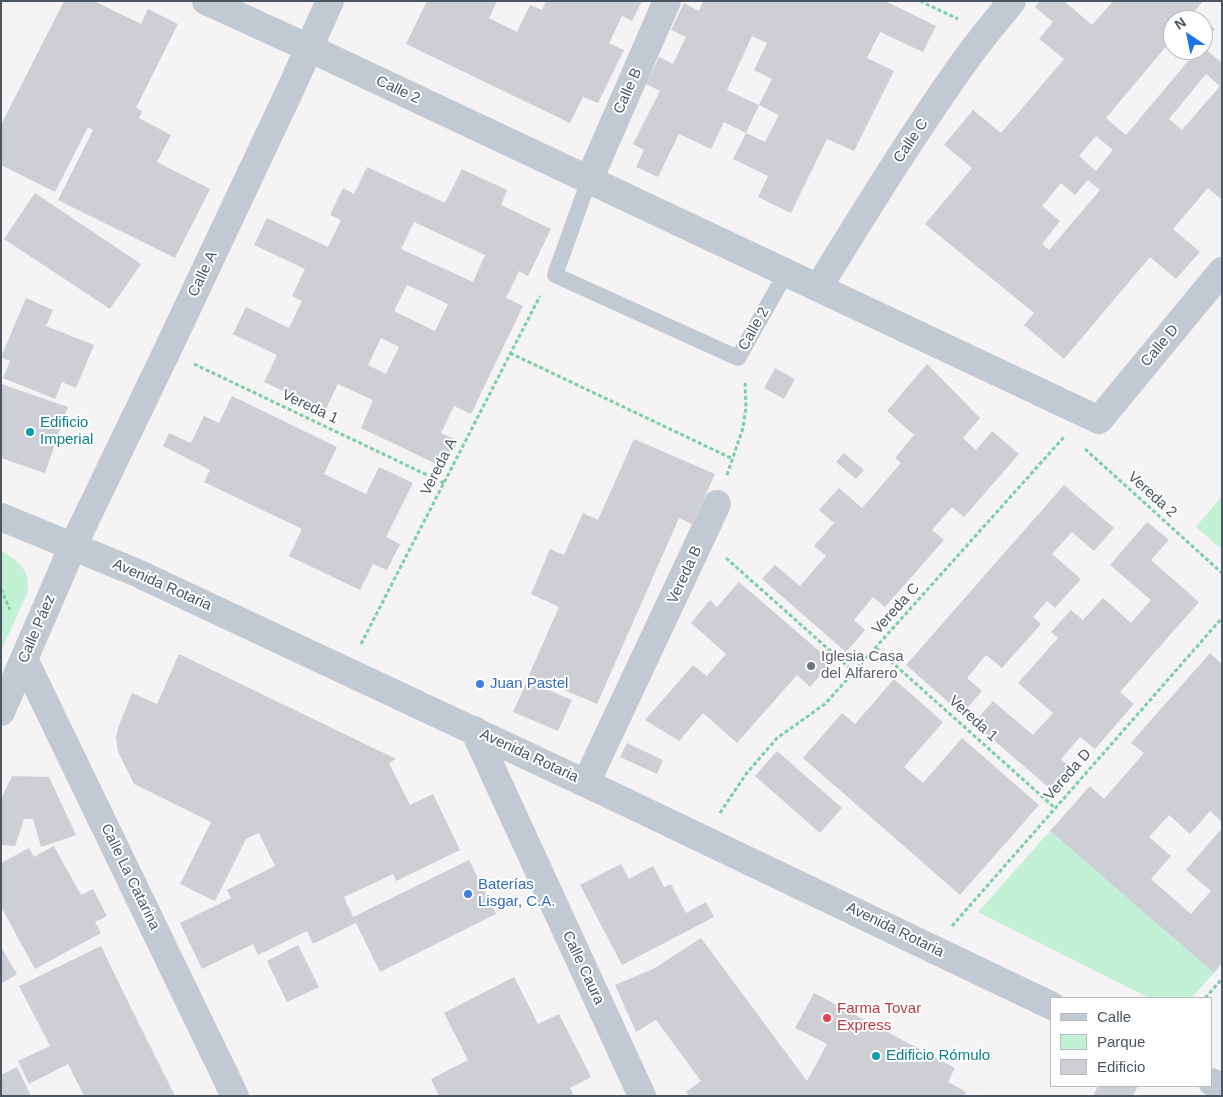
<!DOCTYPE html>
<html>
<head>
<meta charset="utf-8">
<style>
  body { margin:0 }
  #map { position:relative; width:1223px; height:1097px; overflow:hidden; background:#f5f3f3; font-family:Helvetica,sans-serif }
  canvas { display:block }
  .frame { position:absolute; inset:0; border:2px solid #4a5661; pointer-events:none }
  .legend { position:absolute; left:1050px; top:997px; width:162px; height:90px; box-sizing:border-box; background:#fff; border:1px solid #b7bbc0; margin:0; padding:6px 9px; list-style:none; font-size:15px; color:#4a5661 }
  .legend li { display:flex; align-items:center; gap:10px; height:25px }
  .legend b { width:25px; border:1px solid #b7bbc0 }
  .north { position:absolute; left:1163px; top:10px; width:50px; height:50px; box-sizing:border-box; background:#fff; border:1px solid #b7bbc0; border-radius:50%; rotate:326deg; font-size:14px; font-weight:700; line-height:20px; text-align:center; color:#4a5661 }
  .north::after { content:''; display:block; margin:auto; width:18px; height:22px; background:#1a73e8; clip-path:polygon(50% 0,100% 100%,50% 72%,0 100%) }
</style>
</head>
<body>
<div id="map">
<canvas width="1223" height="1097"></canvas>
<div class="frame"></div>
<ul class="legend">
<li><b style="height:6px;background:#c1cad2"></b>Calle</li>
<li><b style="height:14px;background:#c3f1d5"></b>Parque</li>
<li><b style="height:14px;background:#cdcfd5"></b>Edificio</li>
</ul>
<div class="north">N</div>
</div>
<script>
const c = document.querySelector('canvas').getContext('2d');
c.lineJoin = 'round';
function paint(path, color) { c.fillStyle = color; c.fill(path, 'evenodd'); }
function trace(path, color, width, dash) { c.strokeStyle = color; c.lineWidth = width; c.lineCap = dash ? 'butt' : 'round'; c.setLineDash(dash || []); c.stroke(path); }
function write(font, color, halo, rows, align = 'center') {
  c.font = font + ' Helvetica,sans-serif'; c.lineWidth = 4; c.setLineDash([]); c.textBaseline = 'middle'; c.strokeStyle = halo; c.fillStyle = color; for (const [text, x, y, turn = 0] of rows) {
    c.save(); c.translate(x, y); c.rotate((+turn || 0) * Math.PI / 180); c.textAlign = isNaN(turn) ? turn : align; if (halo) c.strokeText(text, 0, 0); c.fillText(text, 0, 0); c.restore();
  }
}
paint(new Path2D(`
  M1222 496V550L1196 527Z
  M1 551C19 560 32 572 27 594L1 651Z
  M1050 831 1214 973 1191 998H1149L978 912Z`), '#c3f1d5');
paint(new Path2D(`
  M64 1H94L141 24 148 9 178 24 136 108 142 111 139 118 171 135 157 162 210 189 175 258 58 200 93 130 88 127 55 192 1 165V125Z
  M427 1H497L489 18 517 32 530 5 542 10 546 1H642L632 21 622 16 609 43 624 50 598 103 583 97 570 123 406 44Z
  M703 1H885L936 26 923 52 880 32 867 58 894 71 854 151 827 139 791 213 758 197 768 176 733 159 746 133 724 122 711 149 679 134 658 177 636 167 644 150 633 144 660 91 646 84 659 57 673 64 686 37 671 30 684 3 699 11ZM752 36 767 43 754 70 772 79 759 105 779 115 765 142 746 133 759 105 727 90Z
  M1040 1H1064L1092 25 1113 1H1203L1194 12 1215 29 1203 43V20H1173V46L1169 43 1106 118 1126 135 1189 60 1177 50H1203V47L1222 63V200L1208 188 1173 229 1200 252 1176 279 1150 257 1064 359 1024 325 1034 313 925 224 972 168 944 145 973 110 1001 133 1064 59 1039 39 1053 22 1035 7ZM1206 74 1220 86 1182 130 1169 119ZM1096 136 1113 150 1096 171 1079 156ZM1088 180 1100 190 1049 250 1042 244 1060 221 1042 206 1061 183 1075 195Z
  M367 167 445 203 462 169 507 190 501 205 551 229 528 276 519 271 506 298 523 306 471 414 454 406 441 433 458 441 445 468 361 428 373 400 338 384 325 411 264 382 277 355 233 334 246 307 289 328 302 301 292 296 305 269 254 245 267 218 328 247 341 220 330 215 343 188 354 194ZM414 222 485 255 473 282 401 249ZM407 285 448 304 435 331 394 311ZM381 338 399 347 386 374 368 365Z
  M35 193 141 264 110 309 4 239Z
  M26 298 53 310 46 326 94 345 76 388 62 382 55 399 3 378 10 361 1 357Z
  M927 364 980 418 963 438 976 450 992 431 1019 454 964 517 952 507 932 530 944 540 885 607 873 597 854 620 865 630 846 652 762 579 775 565 800 586 826 556 814 546 834 523 819 510 839 488 862 508 901 463 895 458 914 435 887 411Z
  M775 368 795 379 784 399 764 388Z
  M1 384 68 407 45 473 1 458Z
  M232 396 337 447 324 474 366 494 379 467 413 483 386 537 400 544 387 570 373 564 360 590 289 556 302 529 204 482 210 470 163 446 169 433 191 443 204 416 219 423Z
  M634 439 715 474 692 524 679 518 597 704 529 675 559 607 531 594 550 549 564 555 583 513 598 520Z
  M844 453 864 470 856 479 836 462Z
  M1064 485 1114 528 1094 551 1072 532 1052 554 1081 579 1055 608 1047 601 1033 617 1041 624 1002 668 986 655 967 678 982 691 962 714 906 665Z
  M1147 522 1169 540 1151 560 1199 602 1120 692 1134 704 1095 749 1080 737 1061 759 1075 772 1056 794 974 723 993 701 1033 735 1053 713 1018 683 1058 638 1051 632 1071 610 1083 620 1103 598 1131 623 1151 600 1110 565Z
  M739 582 832 662 810 687 797 675 737 743 703 713 679 741 645 720 693 665 707 676 726 654 691 623 710 600 717 607Z
  M1210 653 1222 664V822L1210 811 1190 834 1169 815 1149 837 1171 856 1151 879 1191 914 1211 891 1186 870 1222 828V963L1214 973 1050 831 1090 786 1104 799 1144 753 1131 743Z
  M179 654 396 759 389 763 410 805 433 794 460 850 396 881 393 874 344 897 353 917 469 860 496 914 380 972 356 923 313 944 307 931 258 955 253 944 202 969 180 923 231 898 227 890 275 866 259 833 246 839 215 901 180 884 211 822 134 784 118 752 116 738 118 728 132 693 157 704Z
  M894 679 943 722 904 767 923 783 962 738 1039 805 960 895 803 758 842 713 855 724Z
  M527 681 572 700 558 731 513 712Z
  M627 743 663 760 657 774 620 757Z
  M777 751 842 808 820 833 755 776Z
  M12 776 49 777 76 835 41 847 33 819H24L15 846 1 845V799Z
  M54 846 81 895 93 889 107 916 95 922 101 933 35 969 1 907V863L29 848 34 857Z
  M621 864 629 879 653 866 664 887 671 884 686 913 706 902 714 917 622 965 580 885Z
  M701 938 807 1081 827 1044 795 1028 814 993 955 1068 948 1082 966 1092 964 1096H689L686 1092 701 1081 656 1020 636 1032 615 985 653 969Z
  M298 945 319 987 287 1002 267 961Z
  M101 946 130 1006 175 1096H84L68 1064 29 1084 18 1061 50 1046 19 986Z
  M1 947 17 974 1 984Z
  M514 977 538 1024 559 1014 591 1077 570 1088 574 1096H439L431 1079 468 1060 444 1013Z
  M17 1067 31 1096H1V1075Z
  M1098 1086H1138L1133 1096H1093Z`), '#cdcfd5');
trace(new Path2D(`
  M920 1 958 19
  M510 353 733 459
  M194 364 444 483
  M1085 449 1222 573
  M727 475 743 428 746 407 745 382
  M726 558 854 672
  M1 589 10 610
  M361 644 540 296
  M876 648 1055 808
  M720 813 746 774 777 738 825 704 1064 437
  M952 926 1222 618
  M1205 998 1222 979`), '#7ad0a6', 3, [4, 2.5]);
trace(new Path2D(`
  M589 180 555 275 738 358 786 273`), '#c1cad2', 16);
trace(new Path2D(`
  M206 1 309 48 1099 420 1222 271
  M589 180 667 1
  M818 288C866 210 914 132 967 58 981 38 997 20 1012 1
  M1 517 135 572 617 798 1052 1006
  M24 659 235 1096
  M1 712 73 546 167 351 292 86 330 1
  M474 730 642 1096
  M586 783 717 504
  M1212 1082 1222 1087`), '#c1cad2', 28);
for (const [x, y, r, color] of [
  [30,432,5,"#0f9aa8"],
  [811,666,5,"#6b7280"],
  [480,684,5,"#3f7fe0"],
  [468,894,5,"#3f7fe0"],
  [827,1018,5,"#e0444e"],
  [876,1056,5,"#0f9aa8"]
]) { const dot = new Path2D(); dot.arc(x, y, r, 0, 2 * Math.PI); c.fillStyle = color; c.fill(dot); trace(dot, '#fff', 2); }
write('15px', '#4a5661', '#fff', [
  ["Calle 2",398,90,25],
  ["Calle B",628,91,-66],
  ["Calle C",911,141,-56],
  ["Calle A",203,274,-65],
  ["Calle 2",754,329,-61],
  ["Calle D",1160,346,-50],
  ["Vereda 1",310,407,25],
  ["Vereda A",439,467,-63],
  ["Vereda 2",1152,495,42],
  ["Vereda B",685,575,-65],
  ["Avenida Rotaria",162,585,24],
  ["Vereda C",896,609,-48],
  ["Calle Páez",37,629,-67],
  ["Vereda 1",973,719,42],
  ["Avenida Rotaria",529,756,25],
  ["Vereda D",1068,775,-49],
  ["Calle La Catarina",130,877,64],
  ["Avenida Rotaria",895,930,26],
  ["Calle Caura",583,968,65]
]);
write('15px', '#0d838f', '#fff', [
  ["Edificio",40,423],
  ["Imperial",40,440],
  ["Edificio Rómulo",886,1056]
], 'left');
write('15px', '#5b616d', '#fff', [
  ["Iglesia Casa",821,657],
  ["del Alfarero",821,674]
], 'left');
write('15px', '#366cbe', '#fff', [
  ["Juan Pastel",490,684],
  ["Baterías",478,885],
  ["Lisgar, C.A.",478,902]
], 'left');
write('15px', '#be3a42', '#fff', [
  ["Farma Tovar",837,1009],
  ["Express",837,1026]
], 'left');
</script>
</body>
</html>
